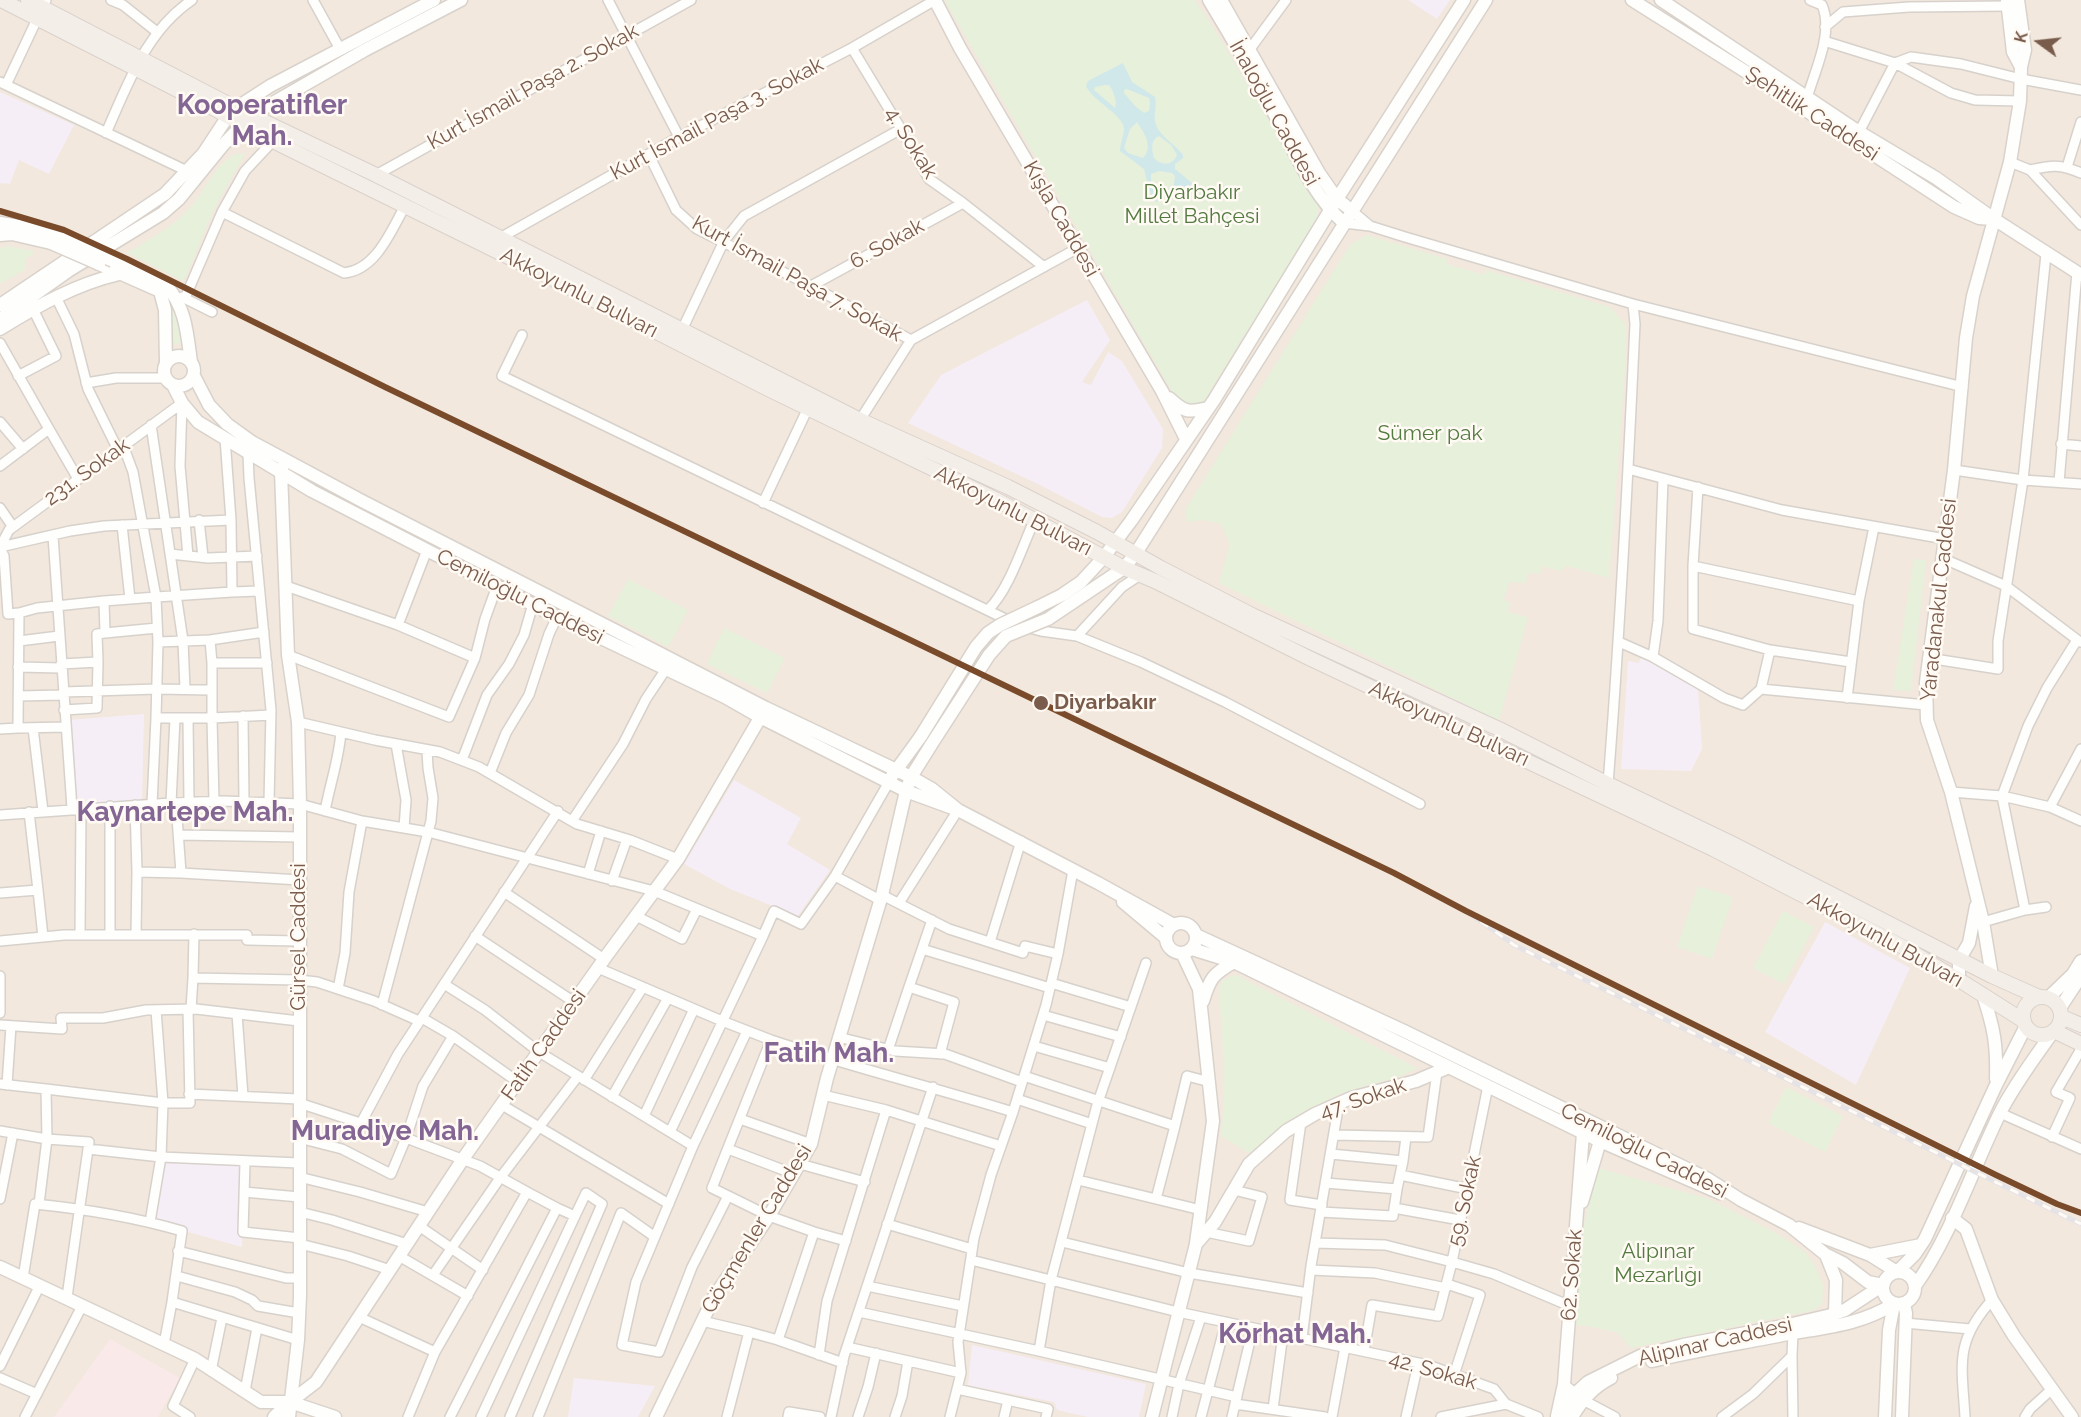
<!DOCTYPE html>
<html>
<head>
<meta charset="utf-8">
<style>
  body { margin:0 }
  #map { position:relative; width:2081px; height:1417px; overflow:hidden; background:#f9f5f0; font-family:Raleway,sans-serif }
  canvas { display:block }
  .north { position:absolute; left:2009px; top:12px; width:60px; height:60px; -webkit-text-stroke:4px #fffaf3; paint-order:stroke; rotate:285deg; font-size:16px; font-weight:700; line-height:24px; text-align:center; color:#7a5c4d }
  .north::after { content:''; display:block; margin:auto; width:21px; height:27px; background:#7a5c4d; clip-path:polygon(50% 0,100% 100%,50% 72%,0 100%) }
</style>
</head>
<body>
<div id="map">
<canvas width="2081" height="1417"></canvas>
<div class="north">K</div>
</div>
<script>
const c = document.querySelector('canvas').getContext('2d');
c.lineJoin = 'round';
function paint(path, color) { c.fillStyle = color; c.fill(path, 'evenodd'); }
function trace(path, color, width, dash) { c.strokeStyle = color; c.lineWidth = width; c.lineCap = dash ? 'butt' : 'round'; c.setLineDash(dash || []); c.stroke(path); }
function write(font, color, halo, rows, align = 'center') {
  c.font = font + ' Raleway,sans-serif'; c.lineWidth = 5; c.setLineDash([]); c.textBaseline = 'middle'; c.strokeStyle = halo; c.fillStyle = color; for (const [text, x, y, turn = 0] of rows) {
    c.save(); c.translate(x, y); c.rotate((+turn || 0) * Math.PI / 180); c.textAlign = isNaN(turn) ? turn : align; if (halo) c.strokeText(text, 0, 0); c.fillText(text, 0, 0); c.restore();
  }
}
paint(new Path2D(`
  M0 0H2081V1417H0Z`), '#f2e8de');
paint(new Path2D(`
  M1408 0H1450L1437 19Z
  M0 92 74 125 49 174 19 160 10 184 1 183 0 185Z
  M1087 300 1110 340 1082 382 1091 385 1108 352 1122 361 1163 429 1162 448 1122 512 1112 518 1102 517 1040 485 908 423 941 375Z
  M1641 657 1698 689 1702 749 1691 771 1621 769 1628 661 1639 663Z
  M144 714 142 802 74 807 69 720Z
  M734 780 801 818 787 844 830 870 798 916 730 889 684 864Z
  M1825 922 1910 968 1856 1085 1765 1032Z
  M164 1159 242 1163V1247L152 1222Z
  M972 1345 1146 1384 1139 1417H1088L1057 1410 1054 1402 968 1385Z
  M574 1378 655 1386 638 1417H568Z`), '#f6eef6');
paint(new Path2D(`
  M110 1339 180 1378 158 1417H54Z`), '#fae9e9');
paint(new Path2D(`
  M948 0H1195L1213 27 1319 204 1317 219 1202 404H1185L1175 397 945 1Z
  M235 154H245L214 209 184 281 127 253C148 240 171 228 188 210 206 191 211 168 235 154Z
  M1367 235 1447 259 1446 264 1485 275 1486 270 1610 307 1626 325V356L1609 578 1567 566 1560 571 1542 566 1540 574 1529 573 1525 583 1509 582 1504 600 1510 603 1508 612 1528 617 1499 721 1219 583 1230 544 1221 524 1204 520 1187 522 1185 510 1338 264 1351 244Z
  M7 246 33 251 34 254 25 259 26 269 0 284V248Z
  M172 301 183 342 172 345Z
  M1914 559 1926 560 1911 691 1893 690Z
  M628 579 688 610 668 647 608 616Z
  M724 628 785 658 767 693 707 664Z
  M1698 886 1733 897 1712 959 1677 947Z
  M1783 911 1814 927 1784 984 1753 968Z
  M1236 975 1417 1068C1394 1082 1367 1083 1343 1093 1308 1108 1279 1130 1249 1153L1221 1136C1227 1087 1222 1039 1219 990L1222 980Z
  M1786 1087 1843 1116 1825 1152 1768 1123Z
  M1598 1168 1709 1199 1776 1233 1804 1251 1814 1264 1823 1285 1822 1304 1815 1310 1631 1348 1617 1332 1574 1324 1582 1233Z`), '#e7f0db');
paint(new Path2D(`
  M1123 63 1132 82 1155 97C1157 105 1154 113 1155 121 1157 135 1175 144 1183 155V158L1175 164V169L1192 183 1189 188 1172 191 1157 202 1152 199 1144 169 1120 151C1120 143 1124 136 1124 128 1122 114 1093 101 1086 86L1088 81ZM1105 85H1109C1113 90 1118 102 1115 108L1094 90 1095 87ZM1127 89 1149 98 1150 103 1149 111 1144 113 1135 106 1124 93V90ZM1137 122C1144 133 1154 146 1143 158L1128 153 1124 148 1130 129ZM1159 136 1171 145 1177 155C1173 166 1161 166 1154 158 1152 150 1150 140 1159 136ZM1159 171 1172 173 1175 176 1174 184 1169 189 1157 191 1151 187V174Z`), '#d0e8ea');
const street = new Path2D(`
  M111 0 123 5 157 32
  M313 0 340 49
  M608 0 679 137
  M1825 27 1843 12 1909 7 2008 6
  M1824 41 1895 63 1911 57 1961 64 2021 79 2081 90
  M852 48 901 129 929 179 963 203 1044 267
  M1250 49 1286 0
  M0 82 187 171
  M6 85 46 0
  M1807 98C1815 70 1834 33 1822 5L1810 0
  M1859 132 1895 63 1951 93 1975 100 2020 101
  M106 133C128 84 146 31 192 0
  M649 155 676 210 697 229 811 286 911 340
  M2010 162 2030 170 2081 225
  M2067 167 2081 122
  M2030 170C2052 165 2060 164 2081 173
  M376 175 691 0
  M1351 210 1370 226 1405 237 1633 304 1963 387
  M222 212 344 273C376 270 391 231 405 206
  M1344 223 1370 226
  M500 238 679 137 852 48 935 0
  M811 286 963 203
  M56 297 74 334 88 389 118 450
  M182 297 212 312
  M185 298 222 212 245 171 273 141
  M682 330 724 241 744 216 901 129
  M522 335 502 376 1018 625 1041 631 1077 636 1141 662 1225 702 1420 804
  M0 343 49 429
  M18 376 56 356 33 309
  M86 383 116 378H166
  M182 403 180 466 188 556
  M860 420 911 340 1078 248
  M0 422 23 449
  M151 425 183 641 185 689
  M2061 444 2081 446
  M123 445 133 472 156 597 232 592
  M248 453 249 478 271 710 269 803
  M0 466 49 429 78 479
  M1628 469 1782 510 1945 539
  M1954 470 2023 480 2081 484
  M2059 482 2077 272
  M1698 487 1693 566V629L1770 650 1851 662
  M763 503 808 408
  M0 508 13 527
  M199 520 203 557
  M231 520 232 592 259 591
  M122 525 130 599
  M53 536 72 808
  M0 547 70 531 104 526 231 520 225 438
  M0 547 9 530 182 403
  M0 548 4 556 8 614 19 613 18 728 66 727
  M170 554 208 558 257 556
  M1942 558 2006 586 2080 642
  M1693 566 1859 601
  M286 586 398 625 475 658 485 619 497 586
  M104 601 156 597 158 642 156 718H212V663H267
  M988 610C1009 590 1022 547 1034 521
  M19 613 37 608 104 601 105 633 97 634 98 662
  M398 625 427 550
  M105 633 157 628
  M1077 636 1122 587 1140 575
  M19 641 59 636
  M158 642 210 640
  M1619 642 1653 657 1724 698 1743 705 1761 689 1926 705
  M288 655 449 717 475 658
  M1653 657 1658 621 1663 479
  M1928 658 1998 669V641L2023 480 2046 254
  M212 663 210 640 264 632
  M61 664 98 662 97 708 64 710
  M18 667 61 668
  M1761 689 1770 650
  M63 692 157 689 212 690
  M18 696 63 695
  M1847 698 1859 601 1874 527
  M243 716 244 802
  M188 718 189 802
  M298 722 375 740 440 752 479 767 577 824 630 840 678 859
  M33 728 43 811
  M0 729 18 728
  M396 744 406 800 404 828
  M462 760 487 695 509 664 524 635 533 604
  M490 773 506 733 529 695 549 634 557 617
  M1608 784C1620 631 1628 477 1635 324L1633 304
  M1951 792 2002 796 2050 807 2081 821
  M214 802 212 718 271 715
  M171 803 175 718
  M152 804 156 718
  M135 805 137 872 181 873 176 803
  M110 806V935
  M2050 807 2081 749
  M325 811C330 784 339 759 341 732
  M0 815 171 803 223 801 300 804 362 821 428 832 654 891 763 936 670 1132
  M572 821 623 744 646 699 666 669
  M179 835 300 837
  M181 873 300 880
  M588 874 601 831
  M835 876 880 900
  M612 881 627 839
  M38 890 43 937
  M504 892 604 959
  M0 893 38 890 29 812
  M882 895 949 929 1023 953 1025 946 1058 954
  M899 903 958 810
  M2025 910 2002 796 2028 726 2047 688 2077 640
  M636 916 682 939 697 909
  M932 920 909 987 954 1002 940 1054
  M1983 922 2025 910 2046 907
  M80 935 81 808
  M136 935 137 872
  M475 936 574 1002
  M763 936 774 911 801 924 835 876 889 782
  M0 941 64 935H247V940L299 941
  M990 942 1021 841
  M922 949 1050 988
  M598 968 722 1021 771 1040 712 1188 769 1216 814 1232 778 1340 749 1332
  M0 976V1013
  M193 978 194 934
  M1051 983 1131 1007
  M444 984 485 1010 539 1052 693 1146 747 1031
  M338 989 345 953 349 892 362 821
  M382 1005 431 821 433 798 428 768 427 750
  M191 1009 193 978 299 980 317 982 374 1001 419 1021
  M237 1014 243 1096
  M1043 1015 1121 1037
  M422 1018 453 1036
  M0 1025 62 1029 61 1018H103L146 1010 196 1009 299 1021
  M838 1037 895 1051 945 1054 1022 1082
  M771 1040C851 1067 933 1087 1013 1112L1046 1005 1058 954 1073 870
  M1034 1046 1110 1068
  M888 1050 909 987
  M1024 1076 1175 1126 1187 1076 1210 1082
  M584 1080 643 987
  M0 1084 46 1089
  M7 1085 11 1026
  M189 1094 299 1099
  M612 1097 668 998
  M1017 1099 1092 1124
  M299 1103 406 1138 423 1086 453 1036 518 1082
  M502 1105 669 1204
  M886 1110 1001 1146
  M2000 1113 2081 1149
  M644 1116 694 1009
  M740 1119 811 1144
  M1301 1122 1290 1200 1322 1205
  M361 1123 398 1054 558 811
  M1175 1126 1156 1199 1201 1210
  M0 1131 47 1139 46 1089 163 1103H190L188 1009
  M1334 1135 1428 1137 1437 1072
  M2052 1137 2070 1098 2056 1092 2081 1049
  M299 1138 342 1149 391 1174 406 1138 480 1166 527 1192 435 1352 408 1417
  M693 1146 636 1282 622 1345 659 1352 692 1267 728 1196
  M88 1149 161 1157 163 1103 156 1010
  M728 1149 794 1174
  M1331 1154 1403 1161 1406 1137
  M245 1162 243 1232 300 1238
  M800 1164 865 1182
  M1400 1175 1468 1189
  M299 1177 360 1192 428 1212
  M1078 1180 1156 1199
  M1326 1183 1397 1189 1403 1161
  M244 1192 299 1197
  M0 1199 13 1133
  M39 1204 47 1139 89 1142 67 1297
  M1394 1208 1460 1220
  M300 1212 332 1220 407 1244
  M1321 1212 1393 1216 1397 1189
  M150 1222 161 1157 299 1163
  M887 1224 972 1249
  M419 1226 483 1270
  M814 1232 846 1241
  M1206 1232 1249 1241 1262 1197 1234 1190
  M1062 1242 1189 1273 1308 1293
  M1315 1243 1385 1245 1452 1262 1494 1274 1570 1306
  M300 1244 348 1256 390 1270
  M178 1251 286 1278H300
  M399 1256 468 1296
  M971 1260 1178 1312 1428 1365 1494 1389 1506 1404 1538 1417
  M1311 1270 1375 1273 1446 1288
  M433 1275 500 1178 578 1076
  M177 1276 235 1292 252 1300 258 1306 299 1313
  M23 1278 35 1204C85 1209 134 1217 182 1231L172 1302
  M1447 1284 1480 1295 1454 1375
  M867 1286 963 1306
  M859 1312 1039 1351 1051 1280 1097 1105 1146 963
  M359 1317 435 1352
  M702 1321 749 1332 727 1417
  M1905 1323 1970 1329
  M1253 1328 1235 1404 1325 1417
  M1302 1338 1311 1266 1339 1103
  M778 1340 843 1363
  M164 1344 172 1302 298 1340
  M847 1347 961 1373
  M1039 1351 1237 1397
  M1364 1351 1372 1305 1438 1316 1452 1262 1488 1086
  M819 1355 827 1301 886 1110 823 1095
  M1792 1356 1793 1417
  M0 1366 40 1285
  M211 1371 222 1318
  M0 1378 37 1394
  M1564 1384 1583 1400 1615 1417
  M957 1389 1048 1409 1046 1417
  M245 1391 257 1328
  M1273 1409 1283 1334
  M25 1417 82 1306
  M190 1417 173 1406 195 1359
  M450 1417 557 1208 527 1192
  M481 1417 575 1216 557 1208
  M510 1417 602 1204 586 1193 575 1216
  M538 1417 621 1213 655 1237
  M788 1417 789 1412 820 1417
  M831 1417 844 1356 933 1087
  M858 1417 868 1387 876 1353
  M895 1417 902 1396 908 1361
  M950 1417 961 1373 958 1342 974 1238 991 1175 1013 1112
  M1004 1417 1008 1400
  M1172 1417 1179 1384 1201 1317
  M1201 1417 1226 1322
  M1232 1417 1235 1404
  M1332 1417 1345 1347
  M1406 1417 1418 1364
  M1441 1417 1506 1404
  M1722 1417 1753 1394 1792 1356 1793 1333
  M1965 1417C1962 1365 1954 1342 1992 1300
  M2025 1417 2030 1409 2052 1389`);
const secondary = new Path2D(`
  M935 0 960 48 1162 391 1186 439
  M1209 0C1232 38 1254 76 1275 115 1295 152 1312 195 1344 223
  M1221 0 1319 173 1337 199 1351 210
  M1632 0 1770 87 1954 207 1979 218 1993 219
  M1661 0 1859 132 1936 178 1994 219 2081 275
  M2007 0 2013 52 2021 67
  M0 223 26 227 57 236
  M0 235 12 234 51 243
  M113 261 167 286C186 309 187 333 191 362
  M99 264 160 291 165 310 166 363
  M0 305 165 194 203 154 228 116 236 108 270 86 434 0
  M0 319 68 271 163 213 179 199 223 145 252 115 365 50 461 0
  M0 329C37 306 76 284 119 274
  M164 371a15 15 0 1 1 30 0a15 15 0 1 1-30 0Z
  M173 385 182 403 198 422 312 491 557 617 725 697 760 717 906 791 958 810 932 789 911 777 766 708 624 635 362 501 252 442 227 424 209 405 194 376
  M1169 398C1184 412 1188 413 1208 408
  M282 468 281 472 288 655 298 722 300 804V1296L298 1340 289 1417
  M1038 607 1062 595 1081 582 1104 557 1131 521 1214 400 1337 199 1464 0
  M1048 619 1124 568 1136 553 1486 0
  M892 776 921 736
  M958 810 1098 883 1174 925
  M1123 902 1166 938
  M1166 938a15 15 0 1 1 30 0a15 15 0 1 1-30 0Z
  M1196 935 1404 1031 1708 1179 1741 1200 1789 1225 1825 1254 1843 1263 1868 1282 1883 1285
  M1192 949 1234 962 1600 1141 1720 1193
  M1182 953 1199 989 1213 1121 1196 1243
  M1992 976 1983 922 1951 792 1927 720 1926 682 1954 470 1966 338 1973 296 2010 162 2020 101 2021 67 2025 50 2018 0
  M1959 979V960L1969 943 1976 906
  M1983 995C1994 1028 1997 1045 1996 1079
  M2048 998 2073 974 2081 961
  M1203 1001C1210 978 1213 974 1234 962
  M2060 1008 2081 976
  M1582 1202 1600 1141
  M1952 1218 1966 1229 1992 1300 2014 1336 2072 1417
  M1799 1228 1870 1255 1897 1272 1915 1254 1925 1239 1996 1085 2026 1026
  M1826 1255 1836 1280 1835 1313
  M1870 1255 1921 1245
  M0 1267 195 1359 261 1402H290L335 1417
  M1883 1288a16 16 0 1 1 32 0a16 16 0 1 1-32 0Z
  M1915 1286C1952 1234 1972 1170 2000 1113 2014 1085 2034 1059 2052 1033
  M1652 1361C1697 1350 1743 1343 1788 1334 1828 1327 1859 1325 1894 1304
  M1557 1416 1564 1384 1583 1133
  M274 1417 290 1402 316 1382 465 1156 607 955 678 859 764 711
  M656 1417 714 1297 769 1216 811 1144 827 1078 882 895 906 791 911 777 931 745
  M1152 1417 1196 1244 1215 1222 1249 1164 1286 1131 1315 1114 1351 1098 1416 1081 1449 1067
  M1560 1417 1575 1394 1588 1382 1640 1356 1683 1345 1788 1325 1831 1315 1845 1310 1883 1285
  M1572 1417C1582 1400 1593 1387 1611 1378
  M1885 1417 1889 1330 1894 1304
  M1902 1417 1906 1313 1904 1304`);
const primary = new Path2D(`
  M1 0 213 108 273 141 543 274 766 388 995 499 1124 568 1155 581 1309 658 1713 849 1905 948 1964 983 2024 1021
  M28 0 236 108 376 175 860 420 1008 487 1097 532 1161 568 1252 615 1499 729 1608 784 1729 842 1992 976 2039 997
  M2023 1016a19 19 0 1 1 38 0a19 19 0 1 1-38 0Z
  M2062 1017 2081 1025
  M2054 1031 2081 1044`);
trace(street, '#d7d1cb', 12);
trace(secondary, '#d9d2cb', 15);
trace(primary, '#dad1cc', 16);
trace(street, '#fefefd', 9);
trace(secondary, '#fefefd', 12);
trace(primary, '#f3eee8', 14);
const rail = new Path2D(`
  M1466 911 1514 945 2081 1224`);
trace(rail, '#e6e3e7', 5);
trace(rail, '#fffaf3', 3, [9]);
const secondaryBridge = new Path2D(`
  M57 236 113 261
  M51 243 99 264
  M921 736 976 647 988 633 1000 625 1038 607
  M931 745 989 655 1006 636 1048 619`);
trace(secondaryBridge, '#d9d2cb', 15, []);
trace(secondaryBridge, '#fefefd', 12);
trace(new Path2D(`
  M0 211 64 230 127 259 385 387 1394 873 1466 911 1996 1175 2057 1204 2081 1213`), '#7a4b2a', 6);
for (const [x, y, r, color] of [
  [1041,703,8,"#7a5c4d"]
]) { const dot = new Path2D(); dot.arc(x, y, r, 0, 2 * Math.PI); c.fillStyle = color; c.fill(dot); trace(dot, '#fffaf3', 2); }
write('21px', '#7a5c4d', '#fffaf3', [
  ["Kurt İsmail Paşa 2. Sokak",533,87,-29],
  ["İnaloğlu Caddesi",1274,113,61],
  ["Şehitlik Caddesi",1812,114,33],
  ["Kurt İsmail Paşa 3. Sokak",717,119,-28],
  ["4. Sokak",911,143,58],
  ["Kışla Caddesi",1061,219,60],
  ["6. Sokak",887,244,-29],
  ["Kurt İsmail Paşa 7. Sokak",797,279,29],
  ["Akkoyunlu Bulvarı",579,293,27],
  ["231. Sokak",87,472,-36],
  ["Akkoyunlu Bulvarı",1013,511,27],
  ["Cemiloğlu Caddesi",520,597,27],
  ["Yaradanakul Caddesi",1939,600,-84],
  ["Akkoyunlu Bulvarı",1449,724,25],
  ["Gürsel Caddesi",299,937,-90],
  ["Akkoyunlu Bulvarı",1885,940,29],
  ["Fatih Caddesi",544,1045,-55],
  ["47. Sokak",1363,1099,-19],
  ["Cemiloğlu Caddesi",1644,1151,27],
  ["59. Sokak",1465,1201,-78],
  ["Göçmenler Caddesi",757,1229,-59],
  ["62. Sokak",1572,1275,-86],
  ["Alipınar Caddesi",1715,1342,-13],
  ["42. Sokak",1433,1371,16]
]);
write('21px', '#537a41', '#fffaf3', [
  ["Diyarbakır",1192,193],
  ["Millet Bahçesi",1192,217],
  ["Sümer pak",1430,434],
  ["Alipınar",1658,1252],
  ["Mezarlığı",1658,1276]
]);
write('bold 21px', '#7a5c4d', '#fffaf3', [
  ["Diyarbakır",1054,703]
], 'left');
write('bold 27px', '#846695', '#fffaf3', [
  ["Kooperatifler",262,106],
  ["Mah.",262,137],
  ["Kaynartepe Mah.",185,813],
  ["Fatih Mah.",829,1054],
  ["Muradiye Mah.",385,1132],
  ["Körhat Mah.",1295,1335]
]);
</script>
</body>
</html>
